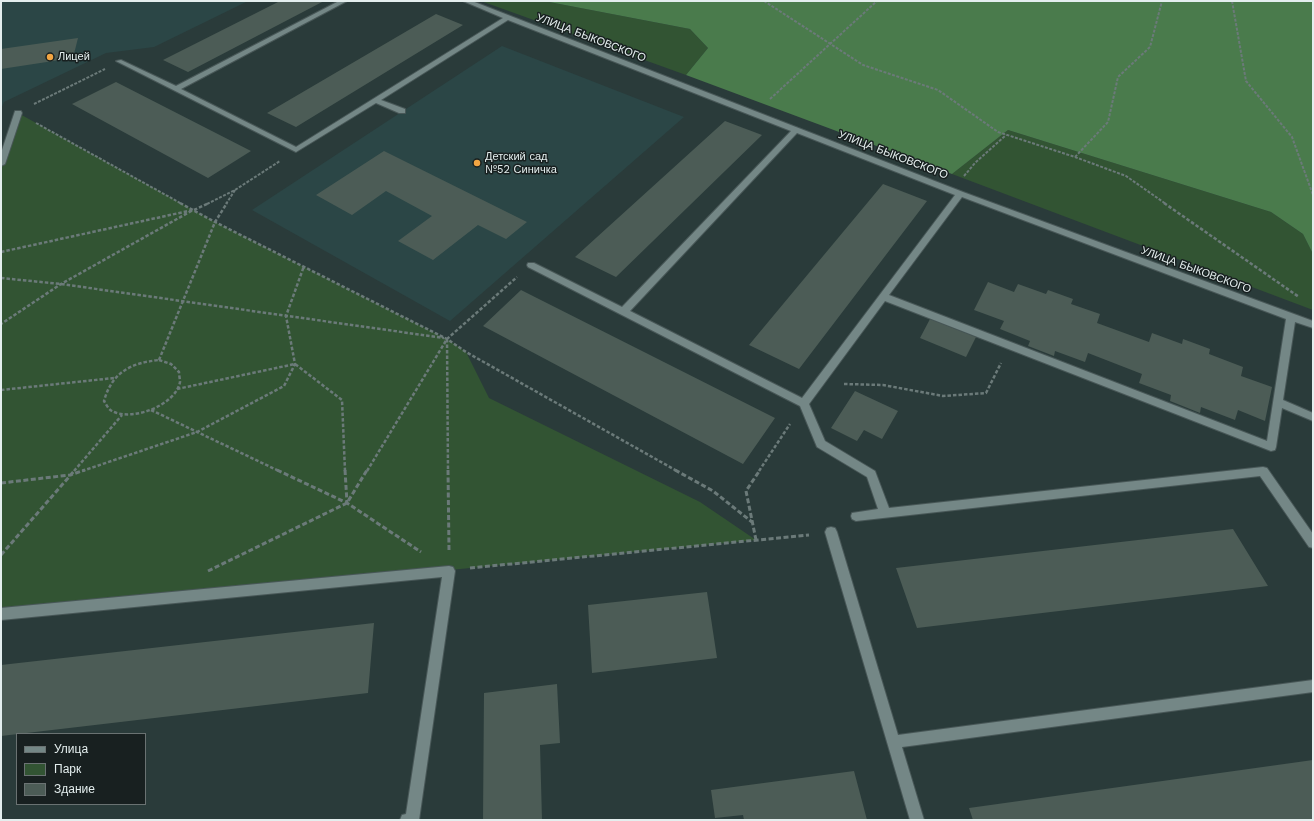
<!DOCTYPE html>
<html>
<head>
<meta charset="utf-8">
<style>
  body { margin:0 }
  #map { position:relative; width:1314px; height:821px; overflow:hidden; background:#2a3b3a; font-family:"Work Sans",sans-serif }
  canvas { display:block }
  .frame { position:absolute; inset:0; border:2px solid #e4eeee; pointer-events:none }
  .legend { position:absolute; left:16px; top:733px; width:130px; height:72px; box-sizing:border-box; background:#182020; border:1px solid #6a7272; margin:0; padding:5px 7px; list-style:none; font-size:12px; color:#e4eeee }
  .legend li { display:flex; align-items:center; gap:8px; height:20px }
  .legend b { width:20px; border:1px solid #6a7272 }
</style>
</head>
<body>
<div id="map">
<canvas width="1314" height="821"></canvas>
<div class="frame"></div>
<ul class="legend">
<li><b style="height:5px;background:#748786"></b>Улица</li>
<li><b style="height:11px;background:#325433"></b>Парк</li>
<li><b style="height:11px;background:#4c5c56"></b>Здание</li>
</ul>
</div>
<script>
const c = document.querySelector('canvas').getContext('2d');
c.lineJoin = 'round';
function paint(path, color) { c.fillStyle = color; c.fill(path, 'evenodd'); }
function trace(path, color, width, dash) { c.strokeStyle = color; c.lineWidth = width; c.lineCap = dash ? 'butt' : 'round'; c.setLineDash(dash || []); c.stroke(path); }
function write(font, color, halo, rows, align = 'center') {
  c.font = font + ' "Work Sans",sans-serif'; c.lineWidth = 3; c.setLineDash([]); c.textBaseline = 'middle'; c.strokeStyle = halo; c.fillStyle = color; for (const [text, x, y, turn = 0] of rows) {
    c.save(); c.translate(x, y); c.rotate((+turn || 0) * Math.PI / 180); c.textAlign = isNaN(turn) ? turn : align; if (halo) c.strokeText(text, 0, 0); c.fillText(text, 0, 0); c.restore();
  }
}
paint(new Path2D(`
  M1 1H248L154 47 106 53 4 102 1 109Z
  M502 46 684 117 450 321 252 210Z`), '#2b4646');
paint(new Path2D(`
  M481 1H544L690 29 708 48 686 75Z
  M18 113 215 222 447 339 466 352 489 398 700 502 756 540 1 614V164Z
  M1008 130 1271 212 1303 234 1313 254V310L952 174Z`), '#325433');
paint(new Path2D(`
  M544 1H1313V254L1303 234 1271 212 1008 130 952 174 686 75 708 48 690 29Z`), '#4a7b4c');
paint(new Path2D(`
  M280 1H324L188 72 163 60Z
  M436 14 463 25 296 127 267 113Z
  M78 38 73 58 1 69V49Z
  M116 82 251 151 208 178 72 104Z
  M725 121 762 135 616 277 575 257Z
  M384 151 527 222 506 239 478 225 433 260 398 241 432 216 386 191 352 215 316 195Z
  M883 184 927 201 799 369 749 345Z
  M988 282 1014 292 1018 284 1046 294 1048 290 1073 299 1071 304 1100 314 1097 323 1149 342 1152 333 1182 344 1183 339 1210 349 1209 354 1243 367 1241 376 1272 387 1265 421 1238 410 1235 420 1201 407 1200 413 1170 401 1171 395 1139 383 1142 374 1088 353 1085 362 1055 351 1054 356 1028 346 1030 341 1000 329 1004 321 974 310Z
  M521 290 775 418 743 464 483 326Z
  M930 319 976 337 966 357 920 338Z
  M855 391 898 411 882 439 864 430 857 441 831 428Z
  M1233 529 1268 586 917 628 896 568Z
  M707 592 717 658 592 673 588 605Z
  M374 623 368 693 1 736V665Z
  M557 684 560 743 540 745 542 820H483L484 693Z
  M1313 760V820H973L969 808Z
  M854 771 867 820H744L743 815 715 818 711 790Z`), '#4c5c56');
const minor = new Path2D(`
  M339 1H347L181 89 296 147 503 18 463 1H472L963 192 1313 321V328L1295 322 1283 400 1313 413V421L1282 408 1276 447 1275 450 1271 451 885 301 809 404 825 441 875 471 889 508 1263 467 1267 468 1313 534V548L1309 547 1260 476 856 521 852 519 851 516 852 513 878 509 867 477 817 447 800 406 528 267 527 265 528 263H534L622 307 791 131 508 20 381 100 405 109V113H399L376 103 296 152 116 61 121 60 176 86ZM797 133 955 195 802 398 630 311ZM962 197 1286 319 1267 441 889 295Z
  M15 111H21L22 113 5 164 1 166V153Z
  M831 527 835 528 837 532 898 735 1313 680V692L902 747 924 820H910L825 532 827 528Z
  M449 566 453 567 455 571 419 820H400L402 815 406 814 442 577 1 620V608Z`);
trace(minor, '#485757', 2);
trace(new Path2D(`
  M764 1 863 65 938 90 998 132 1075 157 1126 176 1166 204
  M1232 1 1246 81 1292 137 1313 195
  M770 99 877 1
  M34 104 105 69
  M36 123 182 204
  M1075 157 1108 122 1118 77 1150 47 1162 1
  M964 176 975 163 1006 135
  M207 204 235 190 280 161
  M226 204 235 190`), '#6b7a79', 2, [3, 1.5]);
trace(new Path2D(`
  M180 203 215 222 447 339 466 352 677 471
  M1164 203 1299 297
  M194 210 209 203
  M1 252 193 210 61 284 1 324
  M1 278 61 284 444 338
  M447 339 448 471
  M159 360 171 364 179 372C179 375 180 379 180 382 176 405 132 422 112 411 108 409 106 404 104 401 112 372 131 363 159 360Z
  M159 360 215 222 227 203
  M844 384 883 385 943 396 986 393 1001 363
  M177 389 295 364 342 400 345 471
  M1 390 114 378
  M151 410 279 471
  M74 471 122 415
  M82 471 197 432 284 386 295 364 286 316 304 266
  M367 471 447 339 517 277
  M759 471 790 424`), '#6b7a79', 2.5, [3.5, 2]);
trace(new Path2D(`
  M277 470 347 503 421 552
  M345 470 347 503
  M448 470 449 550
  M675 470 713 491 752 522
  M1 483 70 475 85 470
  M756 540 746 491 760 470
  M1 555 75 470
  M470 568 809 535
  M208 571 347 503 367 470`), '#6b7a79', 3, [5, 2.5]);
paint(minor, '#748786');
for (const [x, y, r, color] of [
  [50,57,4,"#f2a542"],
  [477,163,4,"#f2a542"]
]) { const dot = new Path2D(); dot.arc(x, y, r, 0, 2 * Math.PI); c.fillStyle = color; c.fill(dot); trace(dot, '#182020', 1.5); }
write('11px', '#e4eeee', '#182020', [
  ["УЛИЦА БЫКОВСКОГО",591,38,21],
  ["УЛИЦА БЫКОВСКОГО",893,155,21],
  ["УЛИЦА БЫКОВСКОГО",1196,270,20]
]);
write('11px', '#e4eeee', '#182020', [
  ["Лицей",58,57],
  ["Детский сад",485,157],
  ["№52 Синичка",485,170]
], 'left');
</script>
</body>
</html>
